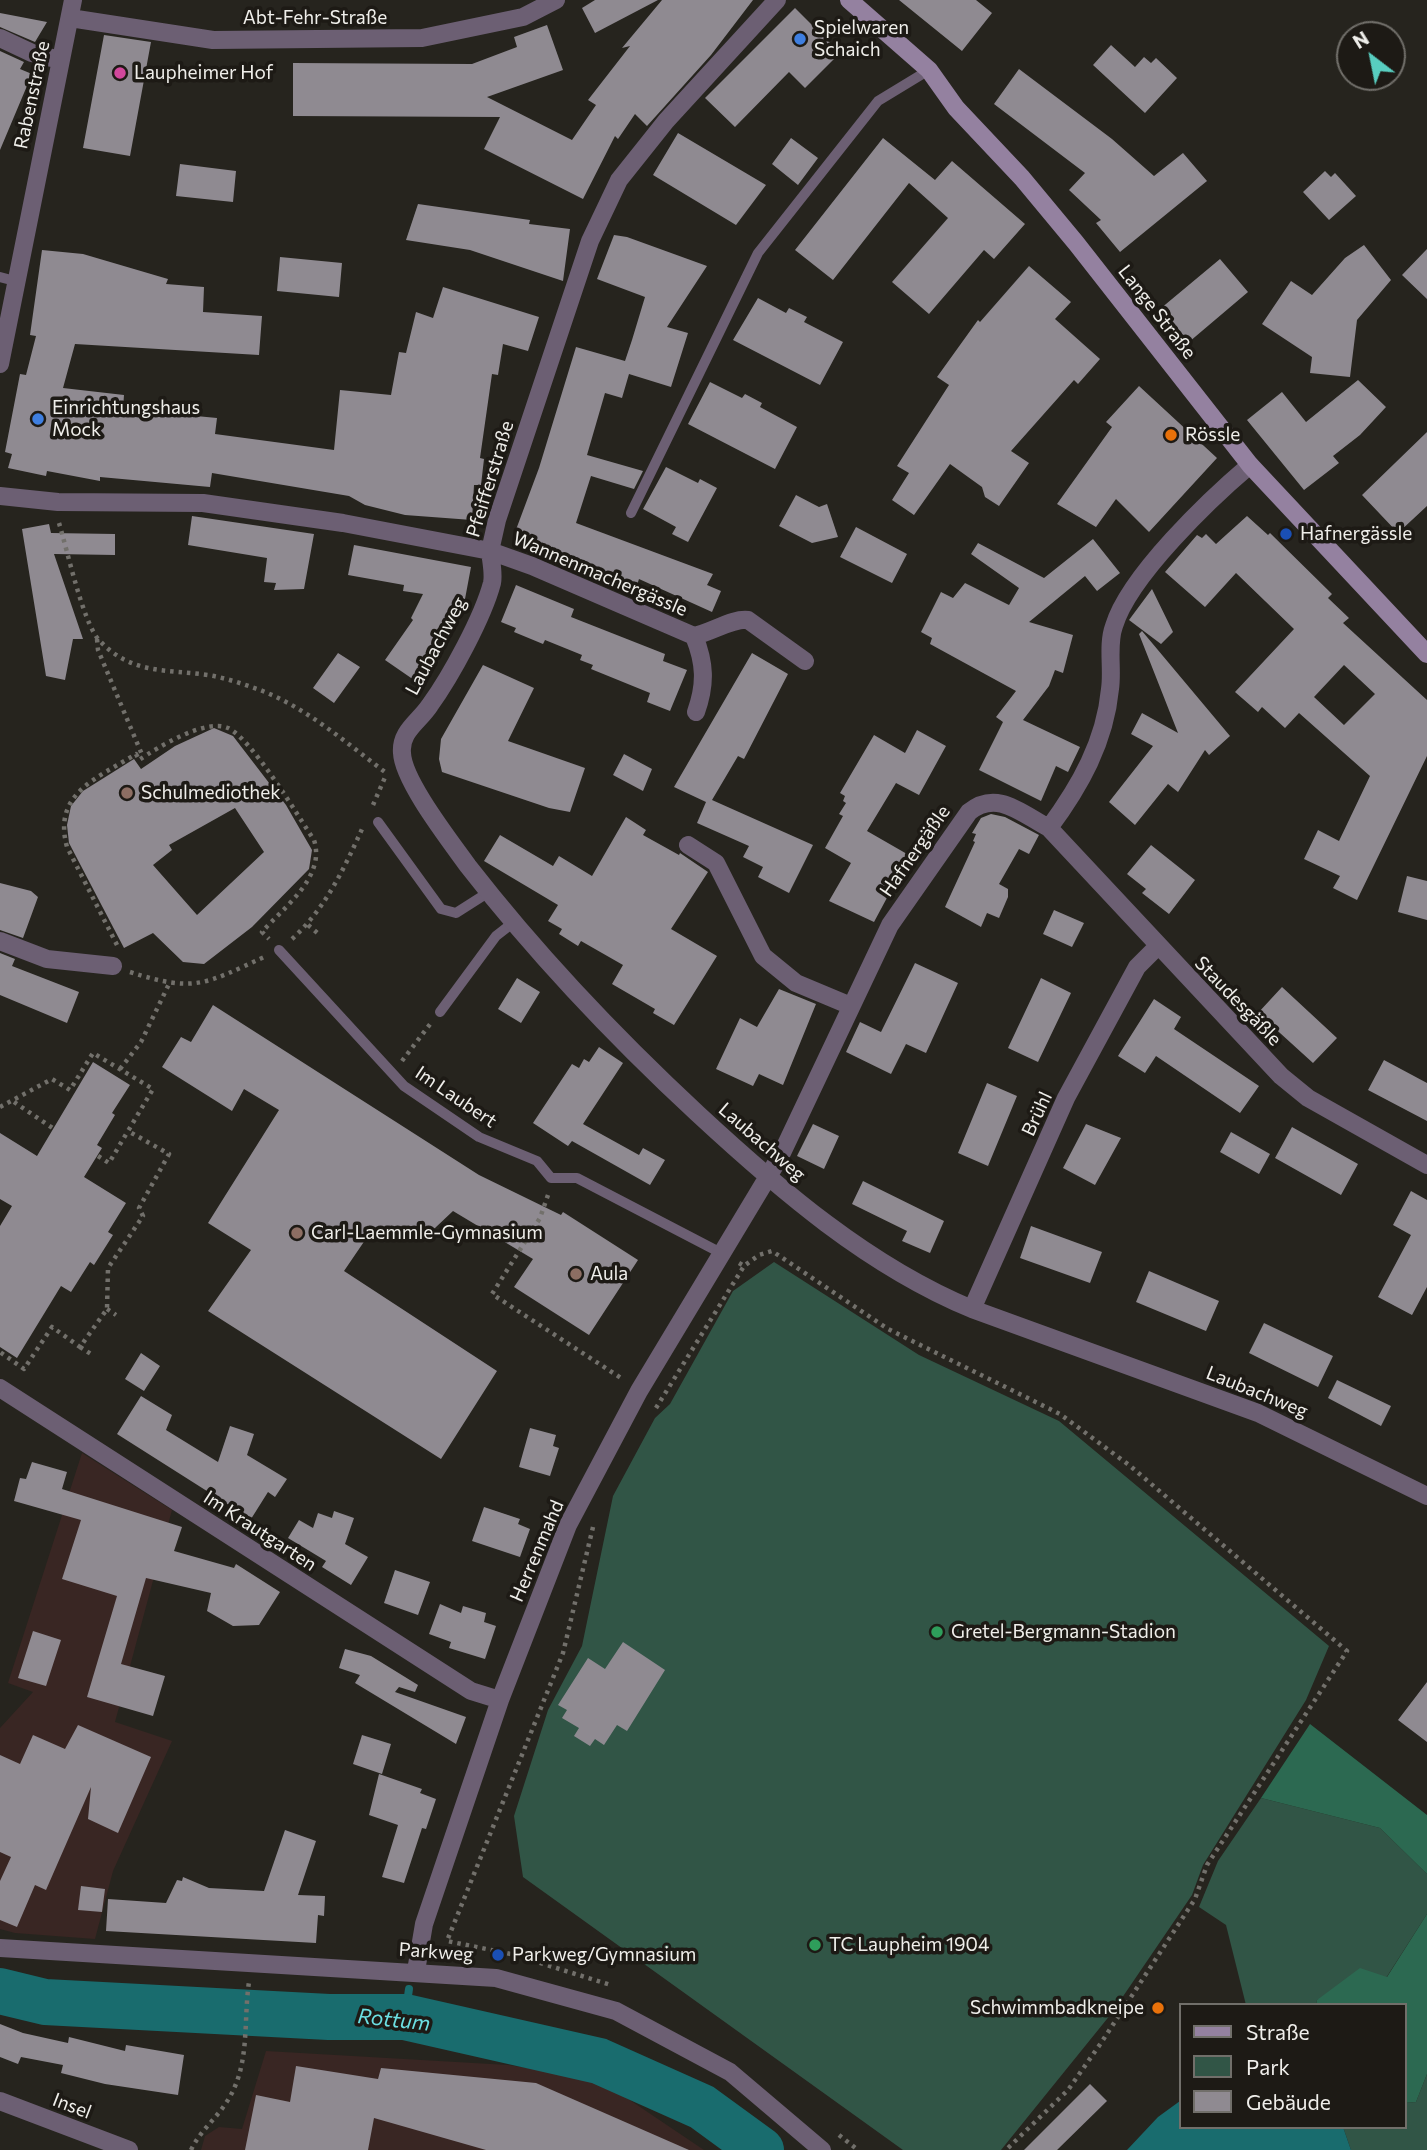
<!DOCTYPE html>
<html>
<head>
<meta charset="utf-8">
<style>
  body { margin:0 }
  #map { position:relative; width:1427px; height:2150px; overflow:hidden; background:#26241e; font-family:Commissioner,sans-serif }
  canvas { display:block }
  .legend { position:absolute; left:1179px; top:2003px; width:228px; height:126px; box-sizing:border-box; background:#1d1a15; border:2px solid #716f6a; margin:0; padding:9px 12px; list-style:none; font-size:21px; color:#efeeea }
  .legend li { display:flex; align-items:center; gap:14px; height:35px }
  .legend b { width:35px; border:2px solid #716f6a }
  .north { position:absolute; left:1336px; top:21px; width:70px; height:70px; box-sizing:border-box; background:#1d1a15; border:2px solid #716f6a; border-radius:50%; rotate:328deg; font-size:19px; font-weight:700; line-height:28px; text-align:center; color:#efeeea }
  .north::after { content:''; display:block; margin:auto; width:24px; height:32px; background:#58cec0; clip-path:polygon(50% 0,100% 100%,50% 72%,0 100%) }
</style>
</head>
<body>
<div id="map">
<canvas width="1427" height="2150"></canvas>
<ul class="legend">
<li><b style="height:9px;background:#9481a0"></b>Straße</li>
<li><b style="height:19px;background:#315546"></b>Park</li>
<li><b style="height:19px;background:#8f8a91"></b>Gebäude</li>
</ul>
<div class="north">N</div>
</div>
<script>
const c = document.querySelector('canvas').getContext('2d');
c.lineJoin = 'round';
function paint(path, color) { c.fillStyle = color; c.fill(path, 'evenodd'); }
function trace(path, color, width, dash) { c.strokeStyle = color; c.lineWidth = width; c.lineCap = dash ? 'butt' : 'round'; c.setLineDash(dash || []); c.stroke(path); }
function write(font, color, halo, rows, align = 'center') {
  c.font = font + ' Commissioner,sans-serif'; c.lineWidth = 7; c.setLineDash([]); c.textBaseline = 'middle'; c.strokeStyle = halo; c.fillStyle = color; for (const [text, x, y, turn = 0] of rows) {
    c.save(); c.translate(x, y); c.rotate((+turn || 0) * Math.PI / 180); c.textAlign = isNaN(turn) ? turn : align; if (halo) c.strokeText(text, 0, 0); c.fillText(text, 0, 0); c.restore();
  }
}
paint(new Path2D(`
  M82 1453 172 1510 115 1722 172 1741 113 1871 95 1939 15 1933 0 1929V1728L33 1692 8 1683Z
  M266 2051 508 2065 597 2078 704 2150H201L205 2136 219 2127 242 2129Z`), '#392623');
paint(new Path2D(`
  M774 1262 919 1355 1059 1421 1329 1646 1306 1700 1203 1865 1192 1895 1111 2014 1001 2150H903L523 1877 514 1816 548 1710 582 1646 613 1496 655 1418 670 1404 733 1291Z
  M1261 1798 1380 1828 1427 1874V1914L1386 1978 1317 2000 1316 2005H1246L1226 1925 1199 1907 1218 1861Z
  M1427 2074V2150H1351L1343 2127H1404V2103L1416 2102Z`), '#315546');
paint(new Path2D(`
  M1310 1724 1427 1815V1874L1380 1828 1261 1798Z
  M1427 1914V2074L1416 2102 1404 2103V2005H1316L1317 2000 1360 1968 1387 1977Z`), '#2c6951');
paint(new Path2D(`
  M1180 2101V2127H1343L1351 2150H1127L1158 2117Z`), '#196c6e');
trace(new Path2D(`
  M405 2017 409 1989`), '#196c6e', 8);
trace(new Path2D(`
  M0 1991 45 2002 329 2017H405L599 2061 702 2107 761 2150`), '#196c6e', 46);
paint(new Path2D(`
  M595 0H658L595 33 582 8Z
  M662 0H753L711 55 647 126 635 114 618 139 615 136 583 199 484 149 500 117 293 116V63L472 64 517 47 514 37 547 25 563 70 487 97 572 140 596 105 588 100 630 46 622 48Z
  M899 0H976L992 13 962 51Z
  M795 8 840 53 805 88 789 72 735 127 705 98Z
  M0 13 47 22 35 42 0 27Z
  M104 35 151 42 130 156 83 148Z
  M1111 45 1135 67 1144 57 1151 63 1156 58 1177 78 1145 113 1093 65Z
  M0 51 24 62 20 69 32 74 0 150Z
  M1019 69 1112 139 1154 176 1183 153 1207 181 1120 252 1096 223 1101 220 1069 190 1085 173 994 104Z
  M678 133 766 185 736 225 653 175Z
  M791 138 818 158 798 185 772 164Z
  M883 138 935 180 952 161 1025 224 994 259 984 250 929 314 892 282 948 218 909 183 833 280 795 250Z
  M180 164 236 171 233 202 176 196Z
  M1325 171 1331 177 1335 173 1356 196 1329 220 1303 192Z
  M418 204 530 220 529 224 570 229 563 281 470 250 406 240Z
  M614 235 627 237 707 266 667 327 688 333 671 387 629 374 622 398 605 393 587 455 643 471 634 489 591 476 576 523 713 574 707 585 721 591 712 612 639 579 636 588 617 581 618 577 584 565 585 561 514 535 539 468 576 347 625 361 632 340 645 297 597 279Z
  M1364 245 1391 280 1357 320 1350 377 1310 373 1312 357 1262 324 1291 281 1312 295 1345 258Z
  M1427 249V299L1402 275Z
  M42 250 83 254 168 279 166 284 204 287 203 312 262 316 259 355 75 344 63 388 124 395 123 409 217 418 215 434 334 450 340 390 391 395 399 352 406 353 416 312 433 318 443 287 539 317 528 351 503 344 498 375 492 374 480 458 484 459 481 485H474L472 520 405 515 365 505 349 496 212 473 210 487 100 477V481L47 471 46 476 8 468 12 454 5 452 20 374 26 375 36 336 30 335Z
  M280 257 342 263 339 297 277 291Z
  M1220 259 1248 292 1189 342 1160 309Z
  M1029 266 1071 302 1055 319 1100 359 1078 384 1074 380 1011 451 1029 463 999 506 985 497 982 487 950 464 914 515 892 500 909 473 897 466 949 385 937 377 978 320 980 322Z
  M758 298 786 313 789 308 807 317 804 322 843 342 820 385 733 340Z
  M1358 380 1386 407 1360 435 1333 456 1339 463 1304 490 1247 420 1282 392 1306 422Z
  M710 382 742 398 745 394 762 403 760 407 797 427 775 469 688 424Z
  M1139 386 1217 458 1149 532 1116 499 1096 527 1057 504 1112 427 1106 422Z
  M1427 432V506L1398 533 1362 495Z
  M666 467 698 483 700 479 717 488 688 542 672 534 676 527 643 509Z
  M796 495 819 507 827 504 838 537 812 543 779 526Z
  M192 516 314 534 304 589 274 590 276 583 264 582 267 558 188 545Z
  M1247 516 1268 535 1270 533 1332 594 1328 598 1349 618 1343 623 1427 700V756L1357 900 1333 888 1340 876 1304 859 1318 830 1339 841 1370 776 1299 713 1285 728 1262 707 1258 712 1235 692 1294 629 1236 573 1205 607 1165 572 1197 535 1202 538 1206 534 1216 544ZM1344 665 1375 694 1344 725 1314 697Z
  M49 524 51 533 115 534V555L54 554 83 639H73L65 680 46 676 22 529Z
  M856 527 907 554 892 583 840 557Z
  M1093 539 1120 573 1097 591 1085 576 1029 622 1073 635 1063 673 1055 670 1049 686 1023 720 1080 747 1068 772 1056 766 1041 801 979 770 1003 722 996 717 1016 691 930 644 932 638 921 632 941 592 953 598 965 583 1009 605 1019 588 971 554 978 543 1044 578Z
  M354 545 471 567 465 599 414 680 385 660 413 620 411 618 423 594 403 591 404 585 348 575Z
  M516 585 574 609 571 617 665 654 663 661 687 670 670 711 647 702 650 693 591 669 593 665 580 660 582 655 545 640 543 644 514 632 516 628 501 622Z
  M1152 589 1173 632 1161 644 1129 620Z
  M1142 631 1230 736 1209 755 1205 750 1178 792 1168 784 1135 825 1109 802 1153 746 1131 734 1142 713 1178 733 1139 634Z
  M338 653 360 667 334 703 313 688Z
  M752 653 788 674 744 759 738 756 712 800 813 845 789 893 758 877 763 867 743 857 749 846 697 823 706 802 674 787Z
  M483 665 534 688 508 741 585 768 570 812 549 808 442 772 439 759 441 739Z
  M214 728 233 736 286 805 312 850 309 869 252 927 204 964 183 962 153 933 124 948 69 843 67 825 71 806 83 791 134 759 141 769 175 746ZM235 808 264 852 197 915 153 865 172 850 169 845Z
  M917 730 946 746 919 795 896 783 867 831 907 854 885 891 889 894 874 922 829 901 851 863 825 848 843 816 839 814 846 803 843 801 845 796 840 793 874 735 905 753Z
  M624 754 652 769 643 791 613 775Z
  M991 814 1005 817 1039 835 1029 854 1019 849 999 884 1008 889V897L999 918 987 913 981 927 945 907 975 842 973 841 976 834 972 833 981 818Z
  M626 817 646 830 643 835 679 855 680 853 708 872 671 929 717 956 674 1025 653 1013 655 1009 612 984 623 965 581 941 578 946 559 934 562 929 548 921 558 905 484 861 500 835 553 866 559 856 592 876Z
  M1151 845 1195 880 1169 914 1142 893 1146 889 1127 874Z
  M1407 876 1427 881V920L1398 912Z
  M0 883 31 891 38 897 23 938 0 930Z
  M1054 910 1084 923 1072 947 1043 934Z
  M0 953 15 959 12 966 79 992 67 1023 0 995Z
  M915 963 958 983 926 1053 906 1044 891 1074 846 1052 860 1022 881 1032Z
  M517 978 540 992 521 1023 498 1009Z
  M1041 978 1071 993 1038 1062 1008 1048Z
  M1282 987 1337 1038 1313 1063 1258 1013Z
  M779 989 816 1004 783 1085 759 1074 753 1086 716 1069 740 1018 757 1027Z
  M1154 999 1181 1017 1174 1029 1259 1086 1240 1113 1156 1056 1145 1073 1118 1056Z
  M213 1005 479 1175 561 1215 563 1212 638 1260 589 1335 514 1287 533 1259 453 1211 435 1228 420 1235 401 1237 374 1227 344 1271 497 1371 441 1459 208 1311 251 1250 208 1223 279 1110 244 1089 232 1111 162 1067 181 1037 191 1042Z
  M599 1047 623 1063 583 1124 639 1155 643 1148 665 1160 650 1185 572 1141 568 1146 533 1123 572 1064 579 1068 584 1059 589 1062Z
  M1384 1060 1427 1083V1121L1368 1090Z
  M93 1062 130 1085 112 1113 115 1115 97 1145 102 1148 84 1177 126 1203 108 1232 113 1235 94 1265 90 1262 71 1292 61 1286 17 1358 0 1347V1226L12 1206 0 1199V1133L37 1156Z
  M987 1083 1017 1096 988 1166 958 1153Z
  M813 1124 839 1136 824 1169 797 1156Z
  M1086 1124 1121 1138 1095 1185 1063 1168Z
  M1292 1127 1358 1164 1341 1195 1275 1158Z
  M1231 1132 1270 1154 1259 1174 1220 1152Z
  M863 1181 944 1221 930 1253 902 1241 907 1231 852 1204Z
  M1411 1191 1427 1200V1287L1412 1315 1378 1297 1411 1235 1393 1225Z
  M1031 1226 1102 1252 1090 1283 1020 1258Z
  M1149 1271 1219 1301 1206 1331 1136 1302Z
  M1264 1323 1333 1356 1318 1387 1249 1353Z
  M141 1353 160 1366 144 1391 125 1379Z
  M1337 1380 1391 1406 1381 1426 1328 1398Z
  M141 1396 172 1415 166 1430 218 1462 230 1426 254 1434 247 1455 287 1479 275 1497 268 1492 251 1519 117 1434Z
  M530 1428 556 1435 553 1446 559 1448 550 1476 519 1467Z
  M32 1462 67 1472 62 1489 182 1527 174 1551 234 1568 236 1564 280 1592 259 1625 233 1626 207 1611 211 1593 146 1578 121 1664 165 1676 153 1716 87 1697 117 1596 62 1579 81 1520 14 1501 20 1478 26 1479Z
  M484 1507 520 1519 518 1524 530 1529 520 1557 472 1541Z
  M334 1511 354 1518 345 1544 368 1557 351 1585 322 1567 326 1561 288 1538 299 1520 313 1528 318 1513 332 1518Z
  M395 1570 430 1582 418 1615 384 1603Z
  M440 1604 461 1613 463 1606 486 1613 484 1622 496 1626 485 1659 449 1648 451 1642 429 1634Z
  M33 1631 61 1640 46 1686 18 1678Z
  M623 1642 665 1670 627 1731 617 1725 604 1745 595 1739 590 1746 574 1736 579 1728 562 1718 567 1710 558 1705 588 1658 605 1669Z
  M345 1649 371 1656 418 1685 415 1692 399 1687 395 1692 466 1717 456 1744 355 1683 360 1675 339 1668Z
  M1427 1682V1742L1398 1720Z
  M78 1725 151 1757 118 1833 88 1819 91 1787 46 1890 35 1885 17 1927 0 1920V1881L11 1857 0 1852V1755L20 1764 33 1735 65 1749Z
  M362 1735 391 1744 382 1774 353 1764Z
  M379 1774 422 1789 420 1793 436 1799 426 1829 422 1828 404 1883 382 1877 398 1825 369 1815Z
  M285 1830 316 1841 298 1895 325 1896 324 1916 318 1915 316 1943 106 1931 108 1899 166 1903 177 1880 182 1881 183 1877 209 1888 264 1891Z
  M81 1886 105 1889 102 1912 78 1910Z
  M0 2024 23 2033 68 2043 69 2037 125 2051 126 2045 184 2055 178 2095 105 2084 61 2073 63 2065 21 2057 18 2064 0 2057Z
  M296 2066 378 2079 381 2068 536 2083 689 2150H486L374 2118 368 2150H245L256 2095 290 2102Z
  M1090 2084 1107 2101 1057 2150H1024Z`), '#8f8a91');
trace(new Path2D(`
  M59 523C67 549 83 623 99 640 131 675 167 669 208 675 226 678 243 684 260 690 307 708 345 742 385 772
  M97 639 98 650 143 757
  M373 805 386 775
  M308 925 321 936
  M292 939C325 909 344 869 362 829
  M117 945 67 847C52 793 98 778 136 754L139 760C158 747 206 718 228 728 252 739 298 816 314 840 326 877 284 907 262 932L269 939
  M130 972C195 993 205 984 264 957
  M402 1061 431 1023
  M120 1069 141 1042 169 984
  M14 1102 54 1129
  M0 1107 52 1079 70 1090 93 1053 153 1089 128 1131 169 1154 139 1208 143 1216 108 1268 107 1309 80 1347 52 1327 24 1369 0 1352
  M98 1156 109 1163 128 1131
  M548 1195 540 1218 492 1294 624 1380
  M739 1263 744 1266 759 1255 772 1251 888 1329 1060 1414 1129 1465 1347 1651 1207 1865 1195 1899 1101 2043 1068 2090 1006 2150
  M107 1309 116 1315
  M80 1347 91 1354
  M656 1408 744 1266
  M593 1527 563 1653 447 1941 511 1954 611 1985
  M839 2135 858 2150
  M191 2150C200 2131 215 2120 226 2103 251 2066 243 2022 249 1982`), '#72706b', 4.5, [3.5, 5]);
trace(new Path2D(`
  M0 277 15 281
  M631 513 758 253 878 101 929 70
  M378 822 441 909 456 913 489 892
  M279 950 404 1086 479 1137 537 1161 551 1178H577L723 1254
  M440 1012 496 936 514 922`), '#6c5f73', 10);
trace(new Path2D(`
  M70 18 213 40 422 38 523 17 556 0
  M0 38 32 53 60 60
  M0 364 73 0
  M0 496 58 502 203 503 343 523 490 551 497 520 590 241 619 180 666 121 777 0
  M694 636C705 663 706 684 696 712
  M805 661 748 620C733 618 712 632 694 636L532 566 490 551C491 561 494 574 492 583 483 617 451 676 430 705 419 722 400 731 402 753 403 781 451 842 468 866 538 956 615 1037 698 1114 779 1189 868 1266 972 1309L1258 1413 1427 1496
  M1049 828 1281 1076 1308 1098 1427 1165
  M688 845 716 863 763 956 796 983 851 1006
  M0 941 47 959 113 966
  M972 1309 1066 1098 1137 967 1158 946
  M0 1388 471 1691 500 1700
  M0 1948 496 1978 616 2011 730 2072 822 2150
  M416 1971 424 1924 500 1700 568 1525 639 1391 781 1155 890 925 969 812C997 789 1022 814 1049 828 1080 786 1105 742 1110 689 1113 669 1107 645 1114 626 1129 576 1210 499 1250 465
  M0 2101 129 2150`), '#6c5f73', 18);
trace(new Path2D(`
  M849 0 929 70 956 108 1022 178 1076 243 1250 465 1427 654`), '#9481a0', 18);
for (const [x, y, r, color] of [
  [800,39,7,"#3f7fe0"],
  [120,73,7,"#d1479c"],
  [38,419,7,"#3f7fe0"],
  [1171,435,7,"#e8710a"],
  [1286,534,7,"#1a4fb4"],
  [127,793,7,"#8d6e63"],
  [297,1233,7,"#8d6e63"],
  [576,1274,7,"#8d6e63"],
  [937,1632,7,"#2e9e5b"],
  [815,1945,7,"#2e9e5b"],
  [498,1955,7,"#1a4fb4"],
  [1158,2008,7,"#e8710a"]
]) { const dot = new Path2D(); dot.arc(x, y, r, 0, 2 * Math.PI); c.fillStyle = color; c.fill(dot); trace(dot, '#1d1a15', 2.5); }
write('19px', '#efeeea', '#1d1a15', [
  ["Abt-Fehr-Straße",315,18],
  ["Rabenstraße",32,95,-78],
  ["Lange Straße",1157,312,52],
  ["Pfeifferstraße",490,479,-73],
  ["Wannenmachergässle",600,574,23],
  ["Laubachweg",436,646,-62],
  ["Hafnergäßle",915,851,-55],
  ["Staudesgäßle",1238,1001,46],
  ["Im Laubert",456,1097,34],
  ["Brühl",1037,1114,-65],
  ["Laubachweg",762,1142,41],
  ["Laubachweg",1257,1392,22],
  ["Im Krautgarten",260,1531,33],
  ["Herrenmahd",537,1551,-67],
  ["Parkweg",436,1952,4],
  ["Insel",72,2106,21]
]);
write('19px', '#efeeea', '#1d1a15', [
  ["Spielwaren",814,28],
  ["Schaich",814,50],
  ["Laupheimer Hof",134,73],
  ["Einrichtungshaus",52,408],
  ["Mock",52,430],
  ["Rössle",1185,435],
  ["Hafnergässle",1300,534],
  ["Schulmediothek",141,793],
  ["Carl-Laemmle-Gymnasium",311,1233],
  ["Aula",590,1274],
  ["Gretel-Bergmann-Stadion",951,1632],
  ["TC Laupheim 1904",829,1945],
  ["Parkweg/Gymnasium",512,1955],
  ["Schwimmbadkneipe",1144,2008,"right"]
], 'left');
write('italic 21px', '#6ce0e3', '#1d1a15', [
  ["Rottum",394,2020,6]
]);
</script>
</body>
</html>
